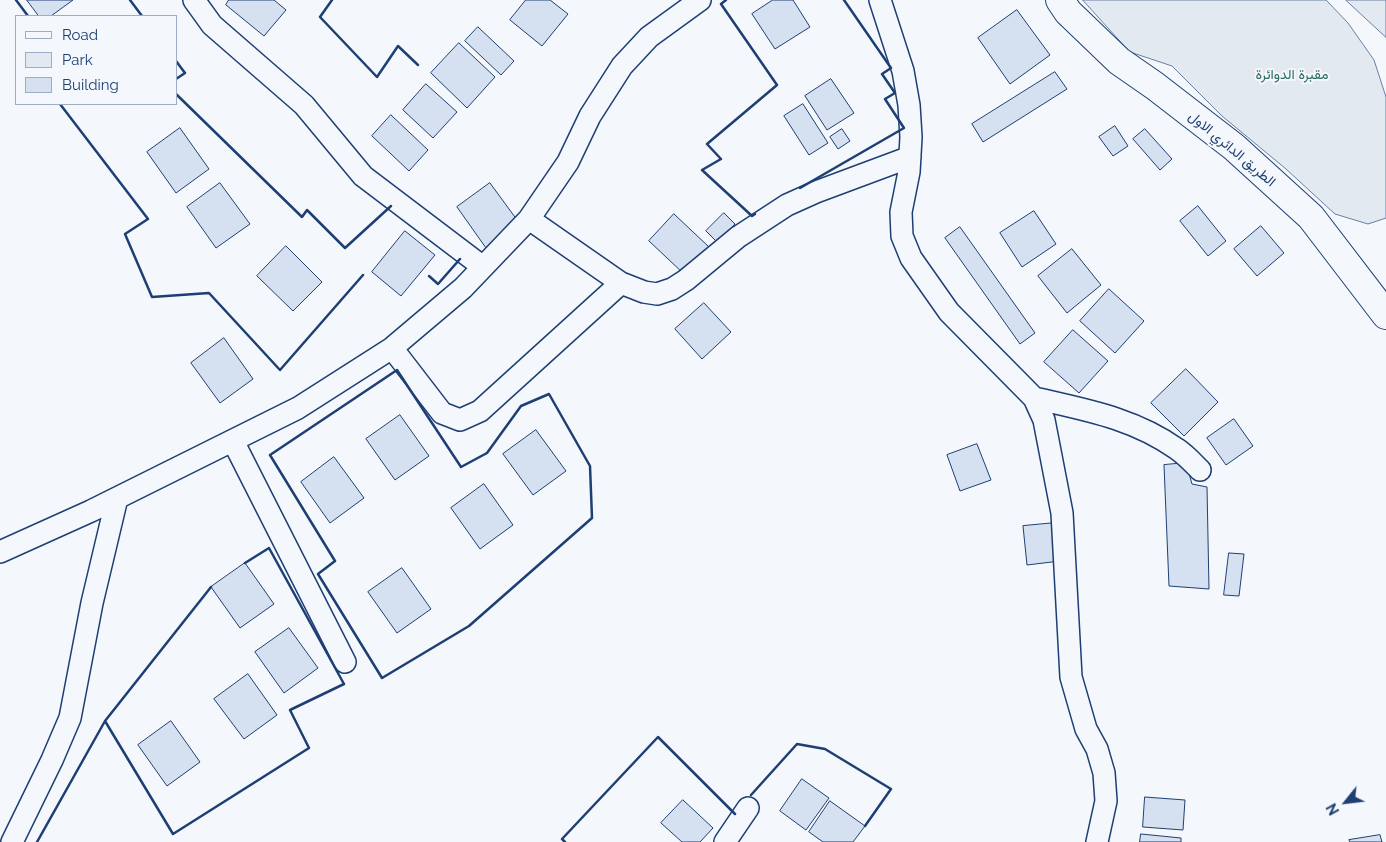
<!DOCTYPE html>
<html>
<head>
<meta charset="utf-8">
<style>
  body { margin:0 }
  #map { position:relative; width:1386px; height:842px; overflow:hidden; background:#f4f7fb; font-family:Raleway,sans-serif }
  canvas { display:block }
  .legend { position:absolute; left:15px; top:15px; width:162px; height:90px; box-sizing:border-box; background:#f4f7fb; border:1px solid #9eadc5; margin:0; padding:6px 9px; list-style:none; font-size:15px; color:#1d3f73 }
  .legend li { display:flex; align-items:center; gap:10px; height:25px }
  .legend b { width:25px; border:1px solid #9eadc5 }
  .north { position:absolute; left:1321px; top:777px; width:50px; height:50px; -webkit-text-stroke:4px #f4f7fb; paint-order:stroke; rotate:241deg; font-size:14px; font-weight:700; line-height:20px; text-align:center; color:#1d3f73 }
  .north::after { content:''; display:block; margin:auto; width:18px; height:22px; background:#1d3f73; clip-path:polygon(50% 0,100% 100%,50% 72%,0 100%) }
</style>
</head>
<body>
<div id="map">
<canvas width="1386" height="842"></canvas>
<ul class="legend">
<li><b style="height:6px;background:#f4f7fb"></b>Road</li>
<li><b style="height:14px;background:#e3e9f0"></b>Park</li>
<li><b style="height:14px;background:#d5e0f0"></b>Building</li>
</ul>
<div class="north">N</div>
</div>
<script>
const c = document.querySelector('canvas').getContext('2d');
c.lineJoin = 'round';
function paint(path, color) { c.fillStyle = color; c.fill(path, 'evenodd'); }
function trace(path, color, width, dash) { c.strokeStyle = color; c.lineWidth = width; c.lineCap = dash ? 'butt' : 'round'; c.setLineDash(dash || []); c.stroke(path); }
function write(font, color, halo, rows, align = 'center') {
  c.font = font + ' Raleway,Vazirmatn,sans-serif'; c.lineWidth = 4; c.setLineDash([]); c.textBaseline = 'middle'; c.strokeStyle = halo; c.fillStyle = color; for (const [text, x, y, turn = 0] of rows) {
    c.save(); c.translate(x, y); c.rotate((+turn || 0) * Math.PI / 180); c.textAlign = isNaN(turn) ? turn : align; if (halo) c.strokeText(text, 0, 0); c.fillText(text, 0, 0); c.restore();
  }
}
const green = new Path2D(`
  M1083 0H1326L1348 23 1374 60 1386 97V218L1368 224 1335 214 1286 169 1222 116 1172 66 1130 52Z
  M1346 0H1386V37Z`);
paint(green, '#e3e9f0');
trace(green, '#687fa3', 1);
const building = new Path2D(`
  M27 0H73L51 16H39Z
  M229 0H274L286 10 264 36 226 5Z
  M526 0H550L568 14 542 46 510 20Z
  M773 0H793L810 27 775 49 752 14Z
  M1017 10 1050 55 1010 84 978 38Z
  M478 27 514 61 501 75 465 41Z
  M459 43 495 77 467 108 431 73Z
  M1055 72 1067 89 983 142 972 124Z
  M831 79 854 113 827 130 805 96Z
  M426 84 457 112 433 138 403 110Z
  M803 104 828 143 809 155 784 116Z
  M391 115 428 150 409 171 372 136Z
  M1115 126 1128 146 1113 156 1099 137Z
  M180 128 209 169 176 193 147 152Z
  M842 129 850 141 838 149 830 137Z
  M1145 129 1172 159 1160 170 1133 139Z
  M220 183 250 224 216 248 187 207Z
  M490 183 520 224 486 248 457 207Z
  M1198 206 1226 241 1208 256 1180 221Z
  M1034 211 1056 244 1022 267 1000 233Z
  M724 213 735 224 717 242 706 231Z
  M674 214 709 247 684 274 649 241Z
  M1261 226 1284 253 1257 276 1234 249Z
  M960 227 1035 333 1020 344 945 238Z
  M405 231 435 255 401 296 372 272Z
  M286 246 322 282 293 311 257 276Z
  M1072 249 1101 285 1067 313 1038 276Z
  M1109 289 1144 321 1115 353 1080 321Z
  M704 303 731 332 702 359 675 329Z
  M1073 330 1108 361 1079 393 1044 362Z
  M224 338 253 379 220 403 191 363Z
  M1186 369 1218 402 1184 436 1151 403Z
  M400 415 429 456 395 480 366 439Z
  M1234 419 1253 446 1226 465 1207 438Z
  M536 430 566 471 533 495 503 454Z
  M977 444 991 480 960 491 947 455Z
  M334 457 364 498 330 523 301 482Z
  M1186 463 1192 484 1207 487 1209 589 1169 586 1164 465Z
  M484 484 513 525 480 549 451 508Z
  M1055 523 1060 561 1027 565 1023 526Z
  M1229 553 1244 554 1239 596 1224 595Z
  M245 563 274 604 240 628 211 587Z
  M402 568 431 609 397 633 368 592Z
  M289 628 318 668 284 693 255 652Z
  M248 674 277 715 244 739 214 699Z
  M171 721 200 762 167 786 138 745Z
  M802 779 829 798 806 830 780 811Z
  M1145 797 1185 800 1183 830 1143 827Z
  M683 800 713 828 700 842H682L661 823Z
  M830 801 865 826 853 842H823L809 832Z
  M1141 834 1181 838V842H1140Z
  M1380 835 1382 842H1350L1349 840Z`);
paint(building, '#d5e0f0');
trace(building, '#1d3f73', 1);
const minor = new Path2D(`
  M194 0 212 25 304 105 363 176 483 267
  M880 0 903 71 909 105 911 137 909 172 901 212 902 236 911 258 949 312 1034 398 1044 420 1062 513 1071 677 1086 729 1097 749 1104 773 1106 801 1097 842
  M529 219 621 283 644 292 657 294 672 289 686 280 738 237 787 205 816 192 910 157
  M392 348 442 413 460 420 480 411 621 283
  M1034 398C1086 410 1133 418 1177 449 1186 455 1193 463 1200 470
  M233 441 345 662
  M0 552 91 511 298 408 392 348 463 288 529 219 568 162 590 116 622 66 649 37 700 0
  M12 842 52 760 70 718 92 603 117 498
  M725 842 748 808`);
const primary = new Path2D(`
  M1060 0 1068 12 1119 61 1155 86 1234 147 1311 217 1386 315`);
trace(minor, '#1d3f73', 24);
trace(primary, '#1d3f73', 30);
trace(minor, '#f4f7fb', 21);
trace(primary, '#f4f7fb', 28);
trace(new Path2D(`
  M16 0 28 16
  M130 0 142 16
  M332 0 320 17 377 77 398 46 418 65
  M726 0 721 4 777 85 707 144 721 159 702 170 752 216 755 214
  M176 61 185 73 176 79
  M176 94 302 217 307 210 345 248 391 206
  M60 104 148 219 125 234 152 297 209 293 280 370 363 275
  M800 188 904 128 885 99 895 93 882 74 891 68 844 0
  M429 276 438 284 460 259
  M397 370 461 467 487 453 521 406 549 394 590 466 592 518 469 626 382 678 318 574 335 561 270 455Z
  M211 587 105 721 173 834 309 748 290 710 344 684 269 548 245 563
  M751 795 797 744 825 749 891 789 865 826
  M37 842 105 721
  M565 842 562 839 658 737 735 814`), '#1d3f73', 2.5);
write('14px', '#2c6c60', '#f4f7fb', [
  ["مقبرة الدوائرة",1292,75]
]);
write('14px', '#1d3f73', '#f4f7fb', [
  ["الطريق الدائري الاول",1232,149,40]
]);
</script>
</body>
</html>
